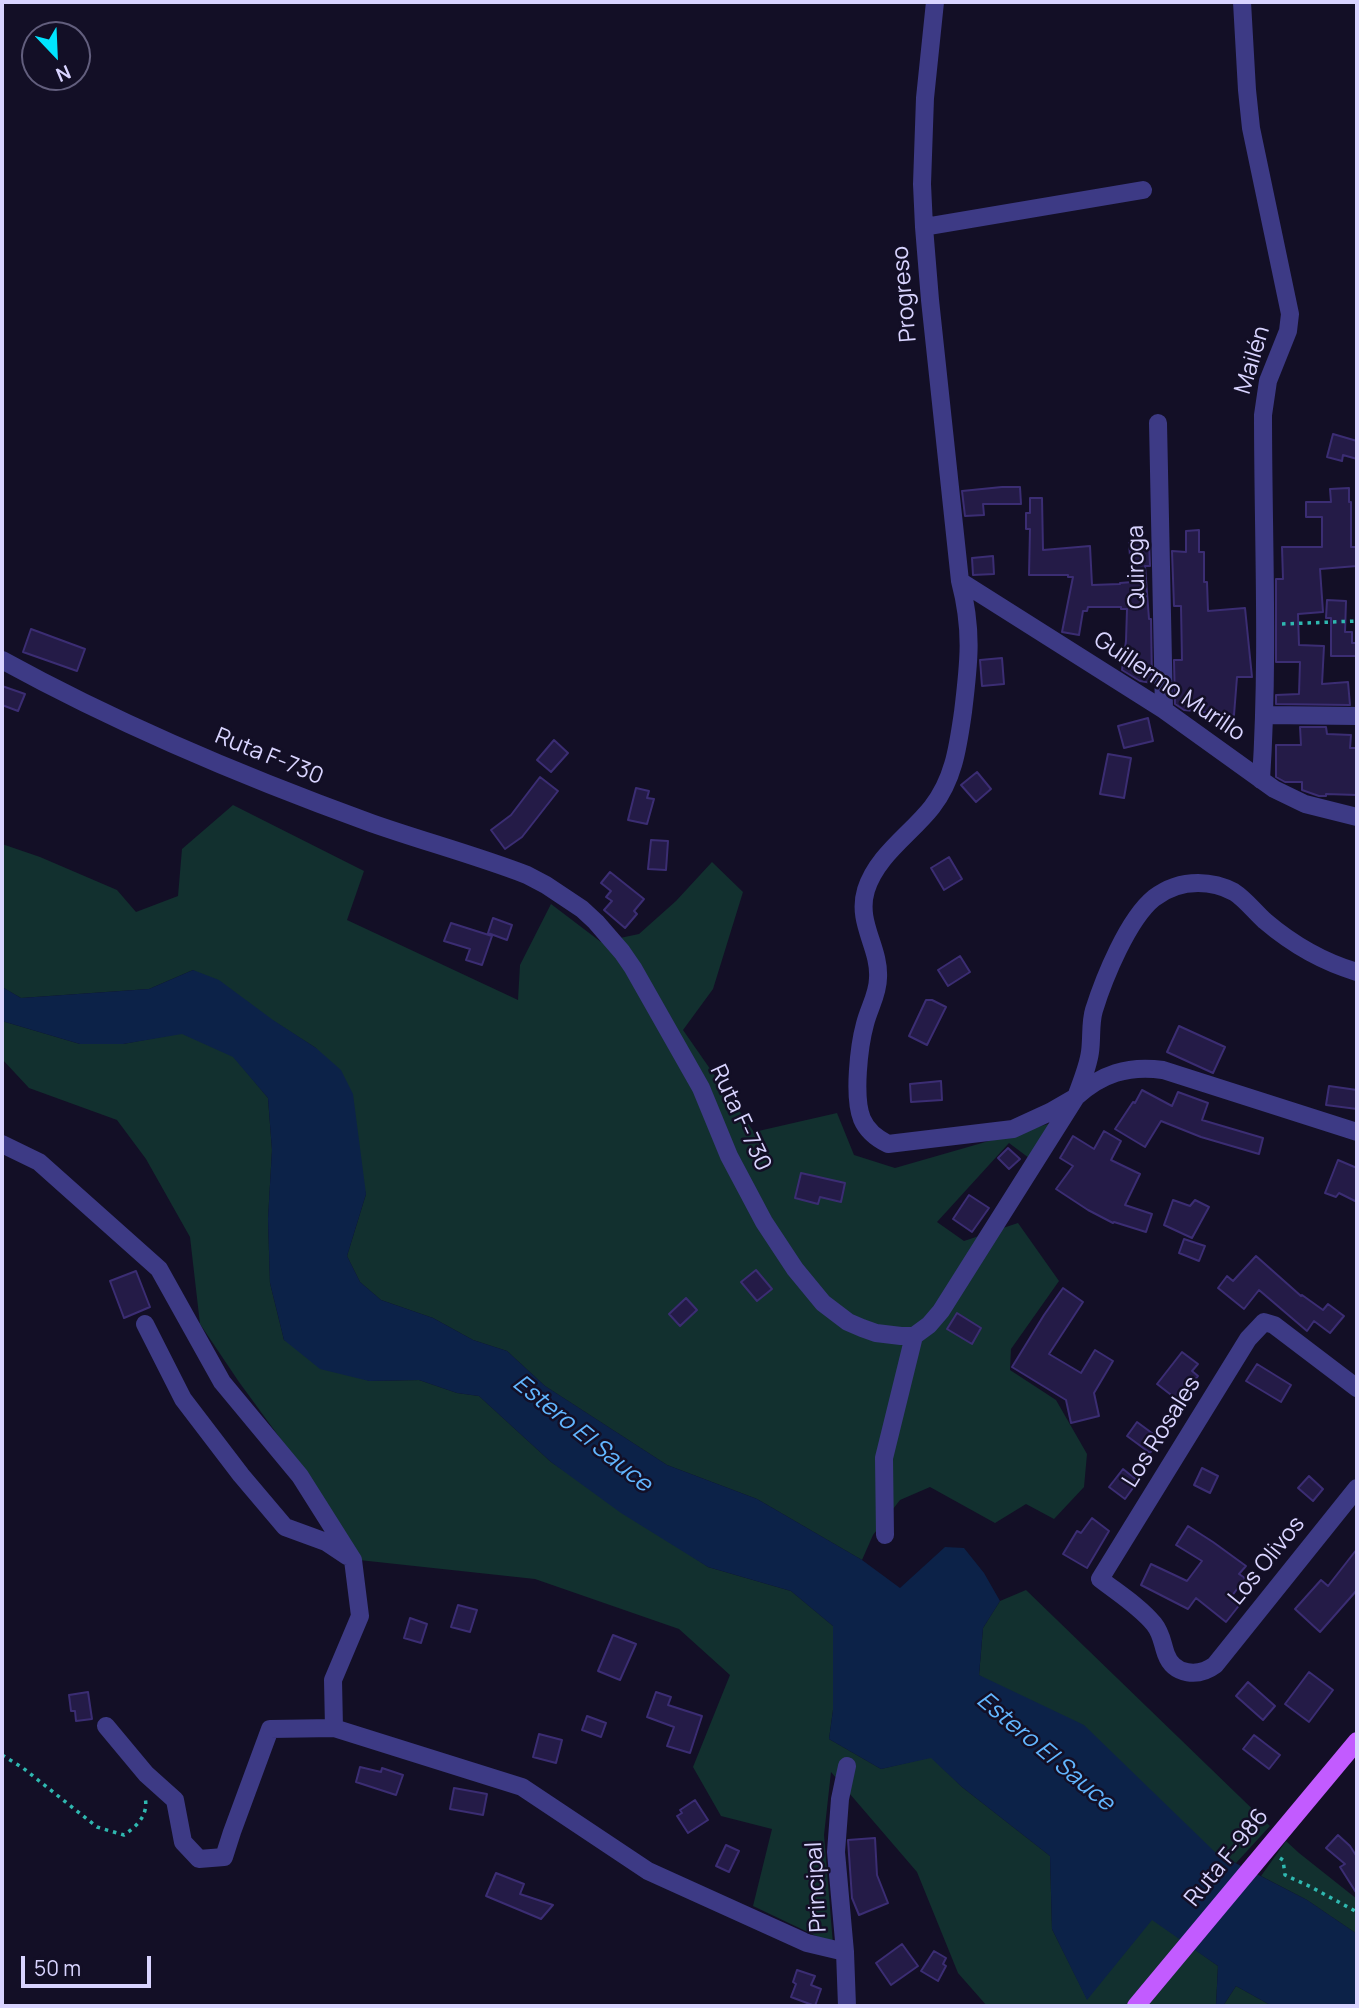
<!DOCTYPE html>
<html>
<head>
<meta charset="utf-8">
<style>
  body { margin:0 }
  #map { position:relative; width:1359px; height:2008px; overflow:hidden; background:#130f26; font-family:Manrope,sans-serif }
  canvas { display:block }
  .frame { position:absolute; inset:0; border:4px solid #d9d4ff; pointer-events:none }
  .north { position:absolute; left:21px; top:21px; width:70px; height:70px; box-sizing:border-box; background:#130f26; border:2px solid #625e7d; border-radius:50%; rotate:157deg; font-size:19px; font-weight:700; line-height:28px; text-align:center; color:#d9d4ff }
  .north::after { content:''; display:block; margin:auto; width:24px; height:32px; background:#00e5ff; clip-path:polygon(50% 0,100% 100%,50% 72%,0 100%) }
  .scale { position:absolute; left:21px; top:1956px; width:130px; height:32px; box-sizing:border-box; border:4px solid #d9d4ff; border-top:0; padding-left:9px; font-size:21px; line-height:24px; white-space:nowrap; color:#d9d4ff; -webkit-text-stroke:5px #130f26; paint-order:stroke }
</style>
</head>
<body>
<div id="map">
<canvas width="1359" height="2008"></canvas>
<div class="frame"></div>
<div class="north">N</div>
<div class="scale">50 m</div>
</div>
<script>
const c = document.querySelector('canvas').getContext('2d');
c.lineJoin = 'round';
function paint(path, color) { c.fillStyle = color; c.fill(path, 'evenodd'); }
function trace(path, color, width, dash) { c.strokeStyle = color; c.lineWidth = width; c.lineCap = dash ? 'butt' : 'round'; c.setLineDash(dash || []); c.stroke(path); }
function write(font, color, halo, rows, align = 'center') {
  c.font = font + ' Manrope,sans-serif'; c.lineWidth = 5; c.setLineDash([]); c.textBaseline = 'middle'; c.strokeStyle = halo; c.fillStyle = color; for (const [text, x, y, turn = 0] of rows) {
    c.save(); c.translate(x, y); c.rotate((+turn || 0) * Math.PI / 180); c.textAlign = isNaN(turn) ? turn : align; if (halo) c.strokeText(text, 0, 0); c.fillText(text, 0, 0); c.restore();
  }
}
paint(new Path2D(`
  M233 805 364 871 347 920 518 1000 520 965 551 904 601 942 639 934 676 901 712 862 743 892 713 989 683 1030 754 1132 837 1113 854 1155 895 1168 1055 1122 1029 1158 1009 1143 937 1222 964 1241 1018 1223 1059 1281 1011 1349 1010 1370 1056 1400 1087 1454 1084 1487 1054 1519 1026 1504 995 1523 930 1487 900 1500 873 1535 862 1560 757 1499 667 1465 545 1386 507 1351 473 1340 433 1318 381 1300 360 1282 347 1256 366 1194 316 1048 193 970 149 989 21 998 2 987V844L40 857 117 890 136 912 178 896 182 849Z
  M2 1021 80 1044H123L182 1033 233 1056 268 1098 272 1150 268 1219 270 1283 284 1340 369 1381 419 1380 457 1393 479 1396 551 1462 708 1567 791 1591 833 1626V1710L829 1739 881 1769 931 1757 962 1787 1050 1856 1052 1929 1087 1999 1152 1919 1218 1966 1216 2006H987L958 1973 917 1872 831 1772 824 1835 833 1944 753 1906 772 1829 721 1816 693 1767 730 1675 679 1629 535 1579 359 1560 299 1464 239 1382 200 1324 190 1237 146 1159 117 1120 29 1088 2 1059Z
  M1026 1590 1270 1826 1236 1863 1216 1853 979 1675 983 1628 1000 1601Z
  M1286 1841 1299 1853 1357 1899V1934L1307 1900 1261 1876Z
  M1236 1986 1272 2006H1223Z`), '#12302f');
paint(new Path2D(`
  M193 970 219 980 273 1020 316 1048 341 1070 353 1094 366 1194 347 1256 360 1282 381 1300 433 1318 473 1340 507 1351 545 1386 667 1465 757 1499 862 1560 900 1588 945 1547 964 1548 984 1573 1000 1601 983 1628 979 1675 1084 1725 1216 1853 1307 1900 1357 1934V2006H1272L1236 1986 1223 2006H1216L1218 1966 1152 1920 1087 2000 1052 1929 1050 1856 962 1787 931 1758 881 1769 829 1739 833 1710V1626L791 1591 708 1567 621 1513 551 1462 479 1396 457 1393 419 1380 369 1381 320 1369 284 1340 270 1283 268 1219 272 1150 268 1098 233 1057 182 1034 123 1044H80L2 1021V987L21 998 149 989Z`), '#0c2248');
const building = new Path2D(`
  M1333 434 1357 441V459L1343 455 1342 461 1327 457Z
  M1002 487H1020L1021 504H983L984 515 965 516 962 491Z
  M1349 488V502H1351V547H1357V566L1320 569 1323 612 1298 614 1299 645 1324 646 1322 684 1348 682 1350 705 1276 704V695L1299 694 1300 662H1276V579H1283L1282 547H1322V517H1306V502H1331L1330 489Z
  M1030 498H1042L1043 550 1090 546 1092 585 1120 584V583L1132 582 1129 543 1149 541 1150 566H1145L1149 619H1151L1152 683 1140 681 1122 670 1126 641 1127 609H1121V607H1088L1087 611H1083L1079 635 1062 632 1073 577H1068V575H1029L1030 529H1026V513H1030Z
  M1199 530V552H1204V582H1207L1208 611 1245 608 1252 677H1237L1234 715 1184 710 1175 704 1174 660H1182L1181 606H1174L1172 551 1186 552V531Z
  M993 556 994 574 973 575 972 558Z
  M1327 600 1346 601 1345 632H1352V643H1357V656H1331V618H1326Z
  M31 629 85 649 77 671 23 652Z
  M1002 658 1004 684 982 686 980 660Z
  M2 686 25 694 18 711 2 705Z
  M1148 718 1153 741 1124 748 1118 726Z
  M1300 727H1326L1327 734 1351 735 1350 748H1357V795L1326 794V796H1319L1302 790V782H1285L1276 777V745H1301Z
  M554 740 568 753 551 772 537 760Z
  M1108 754 1131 758 1124 798 1100 794Z
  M977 772 991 789 976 802 961 785Z
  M540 777 558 791 522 837 505 849 491 830 511 815Z
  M636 788 649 791 647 798 654 799 647 824 628 820Z
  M651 840 668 841 666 870 648 869Z
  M949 857 962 879 944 890 931 868Z
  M610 872 644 899 634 911 637 914 625 928 604 910 612 901 606 897 611 891 601 883Z
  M493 918 512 925 507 940 488 933Z
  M451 923 492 936 482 965 466 960 470 949 444 941Z
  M960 956 970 972 948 986 938 970Z
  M926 1000H932L946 1007 927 1045 909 1036Z
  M1179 1026 1225 1047 1213 1073 1167 1052Z
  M941 1081 942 1100 911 1102 910 1084Z
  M1329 1086 1357 1090V1109L1326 1105Z
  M1142 1090 1172 1106 1178 1092 1208 1103 1202 1120 1263 1138 1259 1154 1201 1137 1161 1121 1145 1147 1115 1129 1133 1102 1135 1103Z
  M1104 1131 1121 1141 1111 1160 1140 1174 1125 1205 1152 1214 1146 1232 1114 1222 1113 1223 1088 1210 1056 1189 1073 1166 1060 1158 1073 1136 1094 1149Z
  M1008 1148 1020 1159 1009 1169 998 1158Z
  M1338 1160 1357 1168V1202L1339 1193 1336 1197 1325 1193Z
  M801 1173 845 1183 841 1202 820 1197 818 1204 795 1198Z
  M969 1195 989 1208 972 1232 953 1219Z
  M1173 1200 1190 1206 1195 1200 1209 1207 1192 1238 1164 1225Z
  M1184 1239 1205 1246 1199 1261 1179 1253Z
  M1256 1256 1301 1296 1302 1295 1323 1310 1328 1304 1344 1316 1330 1333 1314 1321 1307 1331 1259 1290 1244 1309 1218 1288 1227 1276 1233 1281Z
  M756 1270 772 1289 757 1301 741 1282Z
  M136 1271 150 1307 124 1318 110 1281Z
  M1063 1288 1083 1302 1049 1354 1081 1373 1095 1350 1113 1361 1094 1393 1099 1416 1071 1423 1066 1400 1012 1367 1044 1315Z
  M686 1298 697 1310 680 1326 669 1314Z
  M957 1313 981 1328 972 1344 947 1329Z
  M1182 1352 1198 1364 1192 1371 1198 1376 1179 1401 1157 1384Z
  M1257 1364 1291 1385 1281 1402 1246 1381Z
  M1137 1422 1160 1439 1150 1453 1127 1436Z
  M1202 1468 1218 1476 1210 1493 1194 1485Z
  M1123 1469 1138 1481 1125 1499 1109 1487Z
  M1309 1476 1323 1489 1313 1501 1298 1488Z
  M1092 1518 1109 1531 1087 1568 1063 1554 1077 1531 1081 1533Z
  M1188 1526 1213 1542 1246 1566 1239 1574 1245 1578 1232 1596 1241 1603 1226 1622 1196 1598 1188 1609 1141 1585 1151 1564 1187 1581 1202 1561 1176 1545Z
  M1357 1549V1590L1320 1632 1295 1609 1321 1580 1328 1586Z
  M458 1605 477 1610 470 1632 451 1627Z
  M410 1618 427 1624 421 1643 404 1638Z
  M613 1635 636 1644 620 1680 598 1671Z
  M1309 1672 1333 1690 1309 1722 1285 1704Z
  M1248 1682 1275 1706 1263 1720 1236 1696Z
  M88 1692 92 1719 76 1721 75 1711H71L69 1695Z
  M656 1692 671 1697 668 1705 702 1716 690 1753 667 1746 674 1727 647 1717Z
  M587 1716 606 1723 601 1737 582 1730Z
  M539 1734 562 1740 556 1763 533 1757Z
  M1254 1735 1280 1755 1269 1769 1243 1749Z
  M360 1767 381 1772 382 1768 403 1775 396 1795 356 1782Z
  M454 1788 487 1794 483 1815 450 1809Z
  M695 1800 708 1820 688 1833 677 1816 682 1813 680 1810Z
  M1338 1835 1350 1846 1357 1857V1894L1340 1867 1345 1864 1326 1848Z
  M875 1838 877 1875 888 1903 859 1915 852 1898 848 1840Z
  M726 1845 739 1851 729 1872 716 1866Z
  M496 1873 524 1884 520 1894 553 1905 541 1919 486 1896Z
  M902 1944 918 1966 891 1985 876 1963Z
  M934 1951 946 1958 943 1964 946 1966 938 1981 921 1971Z
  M797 1970 815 1976 811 1985 821 1989 815 2006 791 1997 796 1984 793 1982Z`);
paint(building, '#241b47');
trace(building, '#3b2d73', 2);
trace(new Path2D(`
  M1282 624 1357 621
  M2 1755 23 1768 97 1827 124 1835C137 1826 149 1815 145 1797
  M1280 1858 1283 1860 1285 1875 1311 1887 1357 1912`), '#2fb8b0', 3.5, [3.5, 5]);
trace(new Path2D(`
  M935 2 925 98 922 184 924 227 930 300 960 581C973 630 969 663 963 712 958 746 954 779 932 807 911 834 877 855 866 890 856 923 880 947 878 978 878 994 869 1008 865 1024 859 1046 853 1097 862 1119 867 1131 876 1138 888 1144L1013 1129 1050 1112 1076 1097C1081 1083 1088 1067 1090 1052 1092 1038 1090 1023 1094 1010 1104 978 1128 919 1154 898 1167 888 1182 883 1198 883 1210 883 1223 886 1234 892 1245 899 1255 912 1265 921 1292 944 1323 962 1357 972
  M1242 2 1247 90 1251 128 1290 314 1288 331 1268 381 1263 415C1263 537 1269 658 1261 780
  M924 227 1143 190
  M1158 423 1164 710
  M960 581 1164 710 1274 789 1305 804 1357 817
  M2 660C120 725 244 777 371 823 422 841 475 855 527 875L546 885 582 909 596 922 622 952 633 968 701 1088 729 1156 764 1222 795 1269 823 1303 848 1322 862 1328 876 1333 901 1336H914L929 1325 941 1311 1076 1097C1101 1074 1128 1065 1163 1070L1357 1132
  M1265 715 1357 716
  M2 1144 39 1162 159 1269 222 1382 300 1476 353 1560 360 1616 333 1680 334 1728 522 1787 648 1871 807 1943 845 1952
  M145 1324 183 1399 241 1475 285 1527 326 1542 347 1556
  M1357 1388 1274 1325 1264 1322 1248 1339 1100 1579C1118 1593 1139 1606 1154 1624 1162 1634 1162 1643 1166 1654 1174 1676 1199 1677 1215 1665L1357 1488
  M885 1535 884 1458 914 1336
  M106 1726 146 1774 175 1800 183 1842 199 1859 224 1857 232 1832 270 1729 334 1728
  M847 2006 845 1952 836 1852 840 1799 847 1766`), '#3d3a85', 18);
trace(new Path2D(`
  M1136 2006 1357 1741`), '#c25bff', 18);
write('23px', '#d9d4ff', '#130f26', [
  ["Progreso",905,294,-95],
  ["Mailén",1253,360,-73],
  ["Quiroga",1137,567,-91],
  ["Guillermo Murillo",1169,687,34],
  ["Ruta F-730",269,757,22],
  ["Ruta F-730",740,1118,65],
  ["Los Rosales",1162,1432,-58],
  ["Los Olivos",1267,1561,-51],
  ["Ruta F-986",1227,1858,-51],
  ["Principal",817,1887,-93]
]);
write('italic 24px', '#62b6ff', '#130f26', [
  ["Estero El Sauce",582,1434,39],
  ["Estero El Sauce",1045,1752,40]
]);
</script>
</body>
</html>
